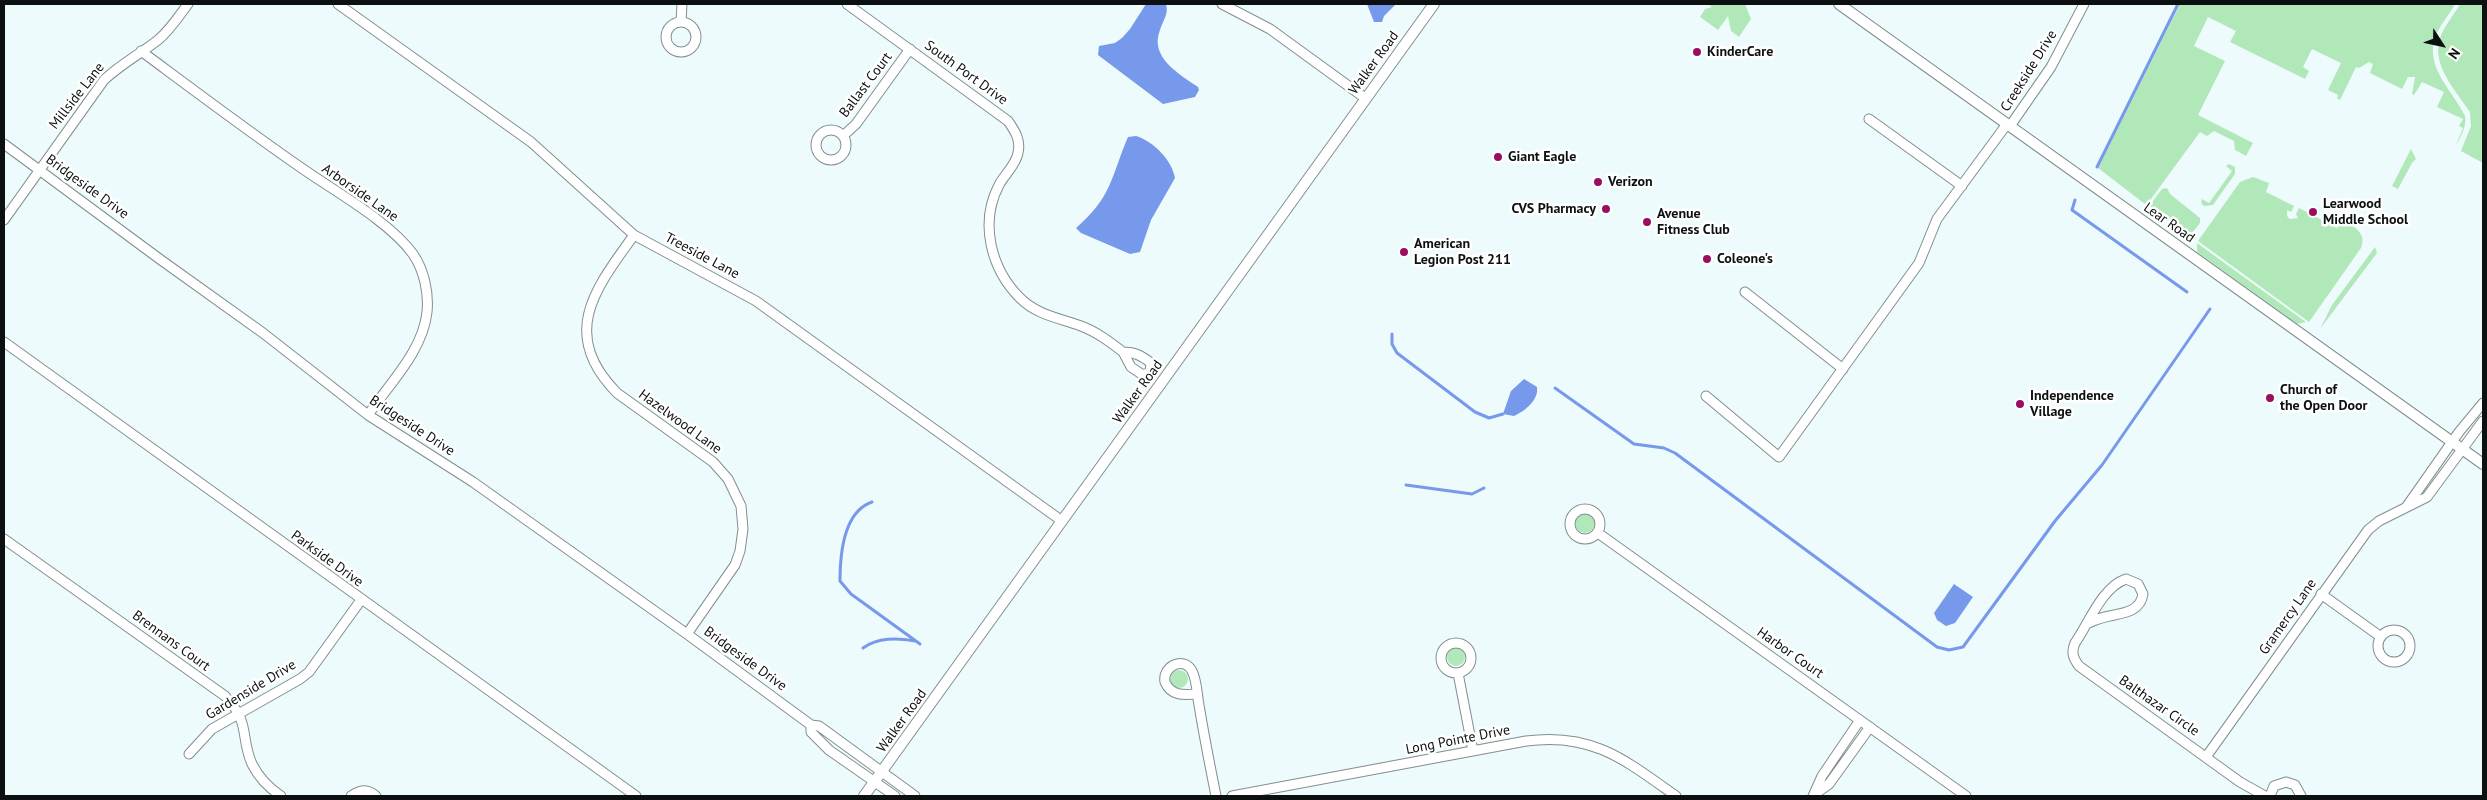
<!DOCTYPE html>
<html>
<head>
<meta charset="utf-8">
<style>
  body { margin:0 }
  #map { position:relative; width:2487px; height:800px; overflow:hidden; background:#eefbfc; font-family:"PT Sans",sans-serif }
  canvas { display:block }
  .frame { position:absolute; inset:0; border:5px solid #0c1010; pointer-events:none }
  .north { position:absolute; left:2417px; top:20px; width:50px; height:50px; -webkit-text-stroke:4px #fff; paint-order:stroke; rotate:125deg; font-size:14px; font-weight:700; line-height:20px; text-align:center; color:#0c1010 }
  .north::after { content:''; display:block; margin:auto; width:18px; height:22px; background:#0c1010; clip-path:polygon(50% 0,100% 100%,50% 72%,0 100%) }
</style>
</head>
<body>
<div id="map">
<canvas width="2487" height="800"></canvas>
<div class="frame"></div>
<div class="north">N</div>
</div>
<script>
const c = document.querySelector('canvas').getContext('2d');
c.lineJoin = 'round';
function paint(path, color) { c.fillStyle = color; c.fill(path, 'evenodd'); }
function trace(path, color, width, dash) { c.strokeStyle = color; c.lineWidth = width; c.lineCap = dash ? 'butt' : 'round'; c.setLineDash(dash || []); c.stroke(path); }
function write(font, color, halo, rows, align = 'center') {
  c.font = font + ' "PT Sans",sans-serif'; c.lineWidth = 5; c.setLineDash([]); c.textBaseline = 'middle'; c.strokeStyle = halo; c.fillStyle = color; for (const [text, x, y, turn = 0] of rows) {
    c.save(); c.translate(x, y); c.rotate((+turn || 0) * Math.PI / 180); c.textAlign = isNaN(turn) ? turn : align; if (halo) c.strokeText(text, 0, 0); c.fillText(text, 0, 0); c.restore();
  }
}
paint(new Path2D(`
  M1708 4H1745L1751 19 1739 37 1731 31 1728 16 1718 30 1700 17 1705 9 1712 7Z
  M2180 4H2455C2449 15 2439 26 2435 38 2425 68 2453 91 2465 116 2467 128 2460 137 2455 147L2463 128 2459 126 2463 119 2437 107 2444 92 2422 82 2414 95 2412 94 2415 77H2408L2402 89 2370 73 2373 64 2369 62 2359 68 2356 67 2340 100 2337 98 2338 95 2328 90 2341 63 2312 49 2303 67 2309 71 2305 79 2230 42 2236 31 2208 17 2194 46 2225 61 2198 115 2253 143 2246 156 2235 150 2234 141 2214 131 2207 136 2200 132 2148 203 2145 204 2098 168Z
  M2460 4H2483V163L2461 151 2471 126 2470 112C2456 91 2431 65 2440 38 2444 26 2454 15 2460 4Z
  M2411 149 2416 159 2412 163 2398 189 2392 186Z
  M2229 164 2235 167V174L2213 205 2204 206 2201 203 2202 199 2209 203 2232 171 2226 166Z
  M2253 177 2269 183 2266 192 2294 206 2291 212 2287 210V216L2290 219 2298 218 2296 214 2299 208 2337 228 2343 221C2354 226 2367 233 2361 248L2309 322 2198 241 2240 182Z
  M2167 188 2170 194 2200 218V223L2190 236 2151 208 2150 205 2162 189Z
  M2197 243 2306 322 2297 324 2197 252Z
  M2375 247 2377 253 2320 329 2332 305Z
  M1575 523a10 10 0 1 1 20 0a10 10 0 1 1-20 0Z
  M1447 657a9 9 0 1 1 18 0a9 9 0 1 1-18 0Z
  M1170 679a9 9 0 1 1 18 0a9 9 0 1 1-18 0Z`), '#b1e8b9');
paint(new Path2D(`
  M1146 4H1166C1169 14 1163 20 1160 30 1149 57 1179 74 1198 87L1199 90 1195 97 1163 104 1098 55 1099 46 1115 43 1122 38 1130 29Z
  M1367 4H1396L1384 16 1382 22H1374Z
  M1136 136C1153 141 1172 160 1175 178L1151 220 1140 252 1130 254 1081 233 1076 228C1112 197 1111 177 1128 137Z
  M1524 379 1537 387C1539 400 1525 411 1514 416L1503 414 1511 391Z
  M1954 584 1973 597 1955 623 1946 626 1937 620 1934 613Z`), '#7699eb');
trace(new Path2D(`
  M2097 167 2178 4
  M2075 200 2072 210 2187 292
  M1392 334V344L1397 353 1475 412 1489 418 1503 414
  M1555 388 1634 444 1664 448 1675 453 1937 647 1949 650 1963 647 2055 521 2102 465 2210 309
  M1406 485 1472 494 1484 488
  M872 502C843 512 840 555 840 581L851 594 920 644
  M863 648C878 637 897 638 915 641`), '#7699eb', 3);
const minor = new Path2D(`
  M338 4 531 142 634 235 756 301 1062 521
  M847 4 1008 121C1015 131 1021 140 1018 153 1016 165 1004 175 999 185 979 223 991 269 1020 298 1037 315 1059 318 1081 326 1097 332 1110 342 1123 352
  M1222 4 1270 29 1365 98
  M666 37a15 15 0 1 1 30 0a15 15 0 1 1-30 0Z
  M681 22 682 4
  M141 51C195 91 248 131 303 169 336 192 390 222 413 254 424 270 429 293 427 312 423 351 389 384 368 415
  M1869 119 1962 186
  M2010 126 2051 67 2084 4
  M816 145a15 15 0 1 1 30 0a15 15 0 1 1-30 0Z
  M843 136 856 124 910 49
  M4 144 161 260 263 333 368 415 473 482 687 634 811 725 819 726 915 796
  M4 220 104 80C121 64 140 54 158 40 170 30 179 16 188 4
  M634 235C595 289 559 334 617 393L713 462 728 479 741 506 743 529 740 551 735 565 687 634
  M1745 292 1843 369
  M4 342 636 796
  M1123 352C1135 352 1142 356 1151 363L1150 372 1143 375 1131 367Z
  M1706 396 1779 457 1919 263 1937 219 2007 124
  M2407 506 2459 432 2483 403
  M1570 524a15 15 0 1 1 30 0a15 15 0 1 1-30 0Z
  M1598 533 1966 796
  M4 539 225 696C251 723 240 737 252 764 259 778 269 788 281 796
  M2321 594 2381 637
  M2089 623C2109 611 2139 619 2143 594L2138 584 2126 579C2102 587 2089 623 2075 643 2071 652 2073 658 2079 666L2240 782 2265 796
  M2378 646a16 16 0 1 1 32 0a16 16 0 1 1-32 0Z
  M1441 658a15 15 0 1 1 30 0a15 15 0 1 1-30 0Z
  M1458 673 1473 751
  M1197 694C1183 695 1171 696 1165 682 1162 666 1184 656 1192 671 1197 680 1197 695 1199 705 1204 736 1210 766 1216 796
  M811 725V732L829 750 895 796
  M189 754 212 729 300 679 309 672 361 600
  M2206 757 2368 530 2379 521 2427 497 2483 421
  M1815 794 1829 784 1870 727
  M351 796C360 790 367 788 376 796
  M1232 796 1526 741C1592 732 1625 760 1676 796
  M1813 796 1822 776 1860 720
  M2270 796 2274 786 2286 782 2295 785 2301 796`);
const tertiary = new Path2D(`
  M1839 4 2483 464
  M864 796 1434 4`);
trace(minor, '#828e8f', 11);
trace(tertiary, '#828e8f', 12);
trace(minor, '#fff', 9);
trace(tertiary, '#fff', 10);
for (const [x, y, r, color] of [
  [1697,52,5,"#9a0d5f"],
  [1498,157,5,"#9a0d5f"],
  [1598,182,5,"#9a0d5f"],
  [1606,209,5,"#9a0d5f"],
  [2313,212,5,"#9a0d5f"],
  [1647,222,5,"#9a0d5f"],
  [1404,252,5,"#9a0d5f"],
  [1707,259,5,"#9a0d5f"],
  [2270,398,5,"#9a0d5f"],
  [2020,404,5,"#9a0d5f"]
]) { const dot = new Path2D(); dot.arc(x, y, r, 0, 2 * Math.PI); c.fillStyle = color; c.fill(dot); trace(dot, '#fff', 2); }
write('bold 14px', '#0c1010', '#fff', [
  ["KinderCare",1707,52],
  ["Giant Eagle",1508,157],
  ["Verizon",1608,182],
  ["Learwood",2323,204],
  ["Middle School",2323,220],
  ["CVS Pharmacy",1596,209,"right"],
  ["Avenue",1657,214],
  ["Fitness Club",1657,230],
  ["American",1414,244],
  ["Legion Post 211",1414,260],
  ["Coleone's",1717,259],
  ["Church of",2280,390],
  ["the Open Door",2280,406],
  ["Independence",2030,396],
  ["Village",2030,412]
], 'left');
write('14px', '#0c1010', '#fff', [
  ["Walker Road",1374,63,-54],
  ["Creekside Drive",2029,71,-58],
  ["South Port Drive",966,73,36],
  ["Ballast Court",866,85,-53],
  ["Millside Lane",77,96,-52],
  ["Bridgeside Drive",87,187,36],
  ["Arborside Lane",360,193,35],
  ["Lear Road",2169,223,35],
  ["Treeside Lane",702,256,28],
  ["Walker Road",1138,392,-54],
  ["Hazelwood Lane",680,422,36],
  ["Bridgeside Drive",412,426,33],
  ["Parkside Drive",327,559,36],
  ["Gramercy Lane",2288,617,-55],
  ["Brennans Court",171,641,36],
  ["Harbor Court",1790,653,35],
  ["Bridgeside Drive",745,659,36],
  ["Gardenside Drive",251,690,-31],
  ["Balthazar Circle",2159,706,35],
  ["Walker Road",902,721,-54],
  ["Long Pointe Drive",1458,740,-11]
]);
</script>
</body>
</html>
